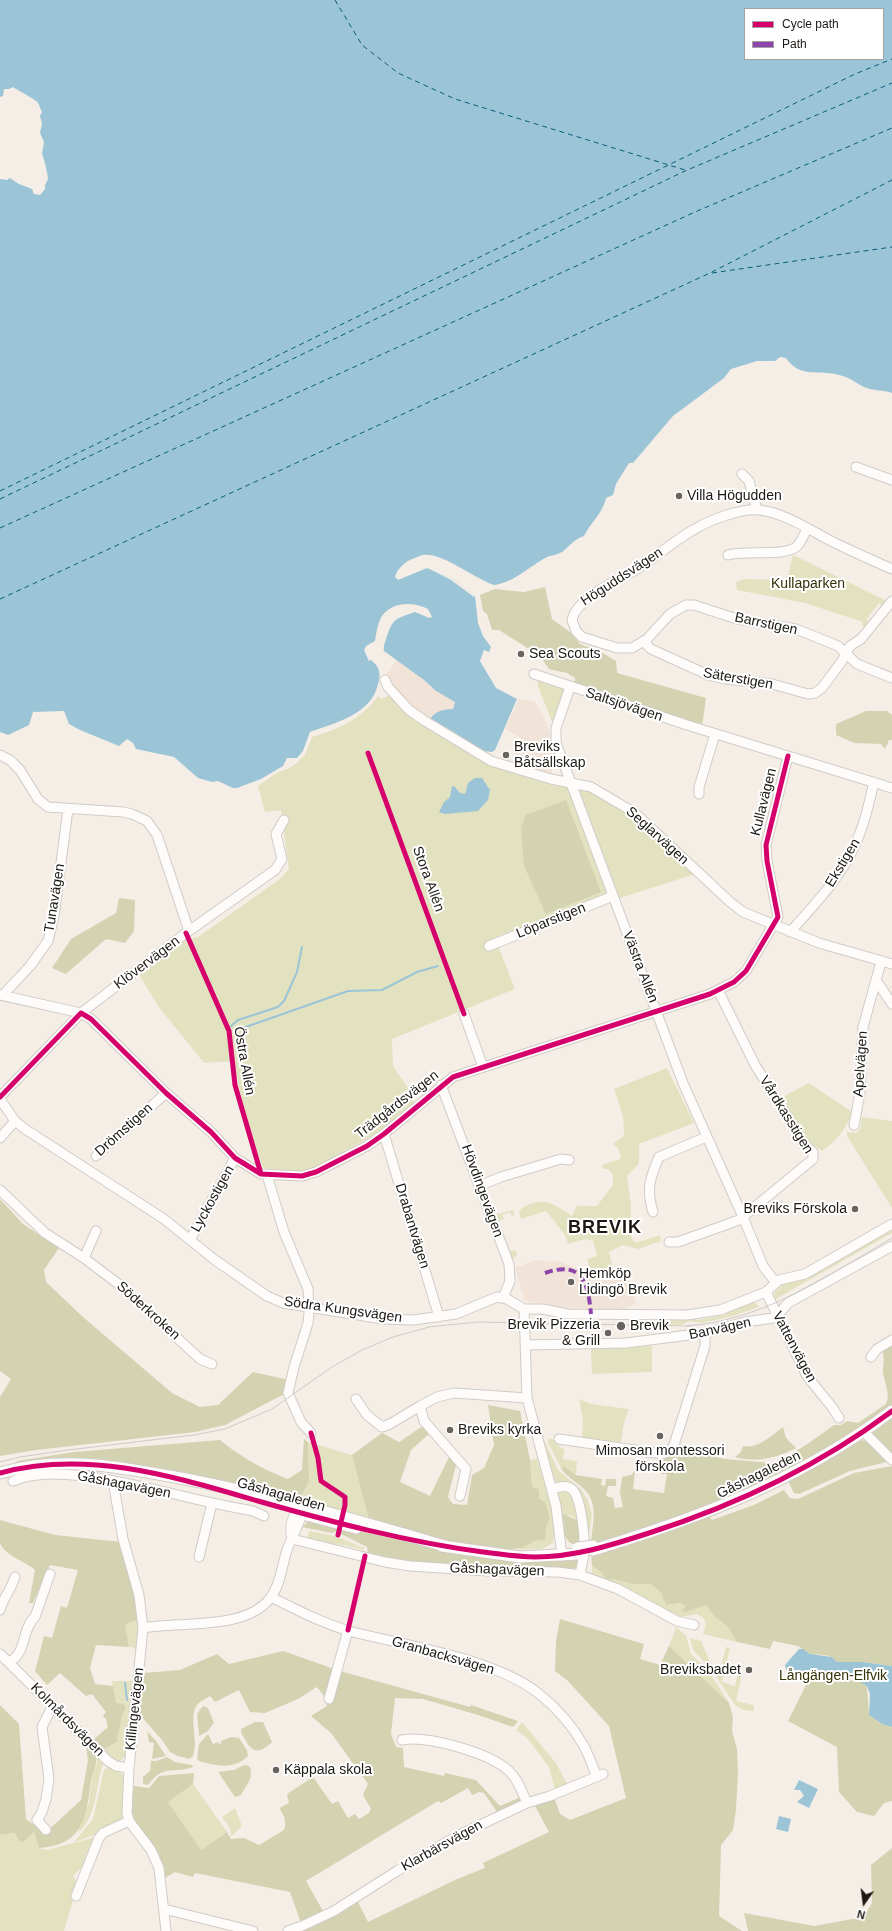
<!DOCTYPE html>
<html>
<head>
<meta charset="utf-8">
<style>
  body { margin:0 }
  #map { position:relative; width:892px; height:1931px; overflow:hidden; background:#f5eee7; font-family:Helvetica,sans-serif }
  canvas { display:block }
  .legend { position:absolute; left:744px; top:8px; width:140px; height:52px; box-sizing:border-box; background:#fff; border:1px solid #a4a3a1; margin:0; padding:5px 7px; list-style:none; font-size:12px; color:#1c1814 }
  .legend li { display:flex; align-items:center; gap:8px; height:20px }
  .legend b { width:20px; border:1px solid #a4a3a1 }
  .north { position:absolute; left:844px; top:1883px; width:40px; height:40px; -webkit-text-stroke:3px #fff; paint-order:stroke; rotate:194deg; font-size:11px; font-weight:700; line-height:16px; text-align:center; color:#1c1814 }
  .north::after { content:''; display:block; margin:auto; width:14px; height:18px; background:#1c1814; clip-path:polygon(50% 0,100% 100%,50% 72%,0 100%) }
</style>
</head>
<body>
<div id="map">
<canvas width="892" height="1931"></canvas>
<ul class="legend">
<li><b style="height:5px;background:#d6006c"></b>Cycle path</li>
<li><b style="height:5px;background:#8e44ad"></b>Path</li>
</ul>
<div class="north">N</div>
</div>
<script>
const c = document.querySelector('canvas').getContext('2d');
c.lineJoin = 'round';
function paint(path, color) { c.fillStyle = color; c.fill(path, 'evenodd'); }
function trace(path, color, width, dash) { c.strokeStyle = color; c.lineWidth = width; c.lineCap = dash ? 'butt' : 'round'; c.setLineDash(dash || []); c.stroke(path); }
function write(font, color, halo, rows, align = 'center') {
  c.font = font + ' Helvetica,sans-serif'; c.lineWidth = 4; c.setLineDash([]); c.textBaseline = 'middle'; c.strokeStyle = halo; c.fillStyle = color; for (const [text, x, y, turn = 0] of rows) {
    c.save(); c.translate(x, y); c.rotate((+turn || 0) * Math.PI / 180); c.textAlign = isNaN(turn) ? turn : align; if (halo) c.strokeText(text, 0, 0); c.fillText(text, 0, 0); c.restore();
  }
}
paint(new Path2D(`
  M397 659 424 680 436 691 453 700 455 702 453 710 439 711 429 721 410 707 391 684 386 675Z
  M519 699 534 701 543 714 560 764 552 769 551 777 511 764 522 739 505 729Z
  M535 1260 549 1262 558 1261 576 1268 586 1283 620 1274 621 1278 625 1277 636 1303 622 1310 560 1307 525 1301 515 1268Z`), '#f1e3d7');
paint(new Path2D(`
  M793 555 887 601 883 606 879 603 866 620 869 622 866 627 862 626 863 622 805 603 737 590 736 582 744 579 787 580Z
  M538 679 565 689 554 727 538 686Z
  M388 693 483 760 583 788 635 817 695 874 495 938 515 989 392 1039 393 1066 410 1091 414 1103 381 1131 314 1168 296 1172 263 1168 247 1125 234 1061 204 1063 158 1006 138 973 186 940 198 937 280 879 289 869 281 810 265 812 258 786 275 774 293 766 305 755 312 737C342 727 359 721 379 695L380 699 388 696Z
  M667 1068 694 1123 639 1144V1164L627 1176 631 1206 630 1235 635 1243 660 1235 661 1241 638 1249 623 1245 609 1252 614 1271 589 1281 587 1275 591 1274 587 1259 597 1256 593 1241 586 1239 568 1244 565 1235 546 1211 521 1219 519 1212C521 1208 524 1207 528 1205 545 1196 559 1207 572 1216L577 1206H597L613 1185V1175L608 1169H603L601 1165 620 1159C622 1152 618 1148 613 1144L624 1136 623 1116 614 1089Z
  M809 1083 852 1112C846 1130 837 1140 822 1151 817 1146 811 1145 804 1140L779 1099Z
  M862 1117 892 1121V1208L847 1136V1132L856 1133 860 1129Z
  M513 1210 514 1212V1215L512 1216 510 1212 502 1215 504 1219 499 1221 510 1251 515 1250 517 1252V1255L512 1259 495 1215Z
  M892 1227V1233L774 1300 775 1292 785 1283Z
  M754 1301 759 1307 733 1316 701 1323 690 1321 681 1325 660 1324 659 1321 691 1318 697 1320 725 1315 729 1311Z
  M652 1346V1372L592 1374 591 1349Z
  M579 1399 591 1404 629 1409 624 1422 621 1443 582 1438 583 1420Z
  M541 1434 558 1470 581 1489 588 1500 592 1514 588 1542 580 1499 553 1479Z
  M548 1438 555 1440 561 1448 565 1449 563 1459 577 1461 576 1475 565 1466 562 1470 548 1443Z
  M308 1442 352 1455 369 1520 298 1501 309 1482Z
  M540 1458C548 1485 559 1514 553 1543L542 1549 502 1550 522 1548 535 1541 545 1540 546 1528 550 1518 539 1499V1489L532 1488 530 1460Z
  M565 1490C575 1496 576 1509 579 1521L570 1515 562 1516 565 1526 563 1528 558 1495 560 1492Z
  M311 1531 338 1537 364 1548V1550L348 1546 309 1540 307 1538 309 1532Z
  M592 1566 600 1571 607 1580 613 1579 632 1584H651L661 1593 666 1605 680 1603 686 1606 706 1605 714 1616 728 1627 737 1642 703 1634 706 1623 703 1618 697 1614 681 1617 630 1590 592 1576Z
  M139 1619 136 1648 129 1647 125 1625Z
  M676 1627 686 1636 691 1654 710 1673 729 1703 669 1646Z
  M690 1638 701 1641 711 1664 721 1667 726 1647 730 1648 722 1682 735 1686 738 1673 742 1674 736 1701 754 1705V1711L744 1710 736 1706 711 1669 693 1650Z
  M112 1681H133L126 1756 119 1762 111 1758 103 1750 117 1742 122 1716 126 1707 116 1703Z
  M522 1722 556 1763 567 1784 555 1789 549 1767 528 1739 516 1730Z
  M96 1757 104 1762C94 1786 99 1814 78 1833L89 1802 92 1779 97 1763Z
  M109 1766 124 1775C124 1788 126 1804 123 1816 120 1827 84 1839 74 1842L93 1819 104 1770Z
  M193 1784 227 1832 201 1850 167 1802Z
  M235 1808 242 1826 231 1837 230 1828 222 1817Z
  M34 1831 39 1848 47 1850 96 1837 86 1863 73 1876 78 1884 64 1931H0V1835L13 1833 17 1839 29 1836Z`), '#e3e2c0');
paint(new Path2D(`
  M545 587 552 619 570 632 580 644 601 652 616 661 617 673 706 698 702 726 574 685 575 678 567 673 549 669 540 656 499 630H492L487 614 483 611 480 595 495 589 524 592Z
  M866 711H887L892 715V740H889L885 749 881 744 854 743 836 735V724Z
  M566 800 601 892 546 914 524 866 521 827 526 815Z
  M119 898 135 900 134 931 125 943 106 939 66 974 52 968 71 939 116 913Z
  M0 1199 23 1224 59 1248 44 1270 46 1282 83 1317 172 1393 200 1407 218 1405 253 1372 289 1380 286 1393 225 1425 195 1432 36 1450 0 1456V1397L11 1379 0 1371Z
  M892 1344V1407L833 1447 752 1490 621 1537 591 1544C592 1524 600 1504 583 1488 576 1482 568 1477 562 1470L564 1466 576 1475 602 1479 601 1485 605 1486 606 1479H616V1486H608L606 1496 613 1498 615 1508 623 1507 620 1493 622 1477 631 1475 635 1471 633 1489 664 1493 667 1474H661L664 1458 677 1456 678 1449 725 1459 771 1463 776 1473 782 1470 781 1464 784 1458 806 1445 834 1425H841L847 1421 858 1423 886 1404C891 1393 884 1383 883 1372 883 1364 885 1358 882 1350Z
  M488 1405 520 1411 530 1460 532 1487 539 1489V1499L545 1502 550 1518 546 1528 545 1540 535 1541 522 1548 502 1550 456 1544 369 1520 352 1455 382 1433 399 1442 423 1426 429 1434 411 1450 400 1482 430 1496 449 1457 456 1465 448 1497 453 1504 467 1505 472 1475 484 1468 494 1445Z
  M892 1417V1457L872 1436 874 1431Z
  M783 1427 786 1438 796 1448C777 1458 756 1463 735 1457L741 1452 743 1446C758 1449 771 1436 783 1427Z
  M304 1439 308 1442 309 1482 298 1501 184 1472 107 1462 16 1464 17 1461 74 1452 220 1440C242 1458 262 1469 288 1479L302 1470Z
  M860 1440 866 1441 888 1459 886 1462 850 1471 799 1494 794 1493 788 1481Z
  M892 1466V1666L862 1662H837L832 1657 825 1655 810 1654 798 1646 773 1641 770 1649 737 1642 728 1627 714 1616 706 1605 685 1612 682 1611 686 1606 680 1603 666 1605 661 1593 651 1584H632L613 1579 607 1580 600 1571 592 1566 591 1553 627 1544 710 1517 712 1520 754 1505 784 1490 790 1498 798 1499 854 1473Z
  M564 1514 579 1521 581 1545C569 1546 565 1539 563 1528L565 1526 562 1516Z
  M0 1520 55 1535 121 1542 134 1582 139 1619 125 1625 129 1647 96 1645 90 1668 95 1684 113 1686 116 1703 124 1704 126 1707 122 1716 117 1742 103 1750 93 1740 108 1727 106 1719 103 1716 106 1712 92 1694 86 1696 60 1673 47 1685 35 1671 44 1636 52 1638 61 1606 67 1608 78 1570 50 1565 33 1603H29L35 1570C25 1561 5 1556 0 1543 0 1537 0 1527 0 1520Z
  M309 1521 338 1526 337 1531 332 1533 302 1527Z
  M342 1527 451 1552 580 1556C578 1565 578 1569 568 1570L404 1562 368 1553 367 1547 341 1534Z
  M560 1619 644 1644 640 1659 660 1665 669 1646 729 1703 733 1717 732 1731 737 1749 738 1773 736 1810 733 1830 721 1845 719 1916 742 1931H301L357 1900 368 1922 457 1879 485 1868 483 1863 549 1832 534 1804 554 1797 560 1814 570 1820 626 1798 609 1726 567 1680 555 1671 556 1641Z
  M283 1651 340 1671 470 1707 471 1705 518 1721 513 1727 478 1715 423 1699 395 1698 391 1734 396 1747 403 1748 404 1767 444 1776 445 1773 476 1780 500 1806 521 1797 520 1802 497 1812 484 1793 479 1792 472 1795 468 1788 441 1803 438 1801 306 1881 323 1911 301 1923 290 1892 195 1873 193 1877 175 1872 165 1878 159 1854 137 1825 134 1818 131 1810 134 1786 149 1788 159 1776 194 1773 193 1784 168 1802 201 1850 227 1832 231 1839 244 1838 259 1845 284 1830C287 1823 284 1814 280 1810L281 1807 289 1803 287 1794 313 1777 332 1804 338 1801 348 1818 355 1814 359 1819 369 1813 371 1809 363 1795 368 1784 331 1733 311 1716 327 1706 324 1696 317 1687 298 1699 265 1713 250 1712 239 1690 215 1702 210 1696C206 1699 200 1701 197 1705 188 1717 199 1741 193 1756L189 1759 178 1756 170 1752 162 1740 139 1714 143 1673 180 1670 217 1654 229 1664Z
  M811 1675 862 1682 867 1686 869 1715 882 1724 892 1727V1801L884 1803 874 1816 857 1812 839 1792 837 1747 788 1721Z
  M0 1705 19 1724 26 1819 45 1833 81 1800 88 1760 86 1746 96 1757C97 1766 93 1773 91 1781 86 1819 83 1845 39 1848L34 1832 23 1842 19 1841 14 1833 0 1835Z
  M203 1706 208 1708 214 1723 208 1731 199 1736 197 1714Z
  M255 1722H263L272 1742C261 1753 253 1754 246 1741 243 1736 241 1734 241 1729Z
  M147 1731 156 1741 166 1756 152 1759 154 1743 149 1742Z
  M208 1734 213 1744 218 1742 219 1744 222 1743 221 1741 231 1737 239 1738 247 1750 248 1756C234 1770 216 1766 199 1761L197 1759 199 1744Z
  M167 1757 175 1762 192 1765 193 1767C170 1775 165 1763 148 1785L143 1784V1777L150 1771 151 1761H156Z
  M244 1765 249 1766C255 1776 246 1786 241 1795L235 1797 218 1772 234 1770Z
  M892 1848V1931H748L744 1913 814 1926 863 1917 872 1903 871 1865Z`), '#d3d2b1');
paint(new Path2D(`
  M0 0H892V393C883 390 873 391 864 387 856 383 849 377 839 375 819 369 800 379 786 358L780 357 775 361H757L731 369 724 378 673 416 633 463H629L616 484 613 495 606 498C603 513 591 522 584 536 574 539 570 546 562 552 557 555 552 555 547 557 530 566 513 583 494 585 475 579 442 552 423 555 418 556 413 559 408 561 402 565 397 570 395 577L398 580 427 568 453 579 475 596 478 623 483 636 491 647 489 652 484 650 480 661 496 688 517 699 495 750 492 752 483 751 430 719C437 710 442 710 453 709L455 702 436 691 424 680 384 651C383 646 385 643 386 639 393 618 395 619 415 612L429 618 432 617 428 609C413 602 393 601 382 616 378 622 376 634 375 641L366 646 364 650 369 661 371 660C380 667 381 674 378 684 372 714 335 723 310 732L303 751 297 758H287L283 766 261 779 237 788H233L218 781 212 782 198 778 174 757 136 749 133 743 127 739 119 746 80 730 69 724 64 711 33 712 29 725 8 735 0 732V179L7 180 10 178 19 184 32 189 34 194 40 195 45 189V185L48 179C48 175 44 158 42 154L44 142 40 133 42 124 40 116 42 112C40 109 40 106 38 103 37 100 17 90 13 87L9 89H4L3 96 0 97ZM745 9H883V59H745Z
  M475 778H482L490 790 488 800 478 811 445 814 439 812 444 802 450 797 452 786 455 787 460 793 465 794 468 783Z
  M799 1649H803L810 1654 832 1657 837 1662H862L892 1666V1727L882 1724 869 1715 870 1694 867 1686 852 1677 814 1675 786 1669 785 1665Z
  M799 1780 818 1789 809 1808 797 1802 804 1796 800 1790H794Z
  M779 1816 791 1819 788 1832 776 1829Z`), '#9bc5d6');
paint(new Path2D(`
  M428 568 453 579 475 596 474 597 451 580Z`), '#f5eee7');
trace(new Path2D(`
  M231 1026 238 1020 278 1007 284 1001 297 972 302 947
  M240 1029 348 991 382 990 417 972 438 966
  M125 1683 127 1700`), '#9bc5d6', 2);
trace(new Path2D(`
  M335 0 362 45 398 73 455 99 685 170
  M712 273 892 247
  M0 491 855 74 892 59
  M0 499 685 171 892 83
  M0 528 695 212 892 128
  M0 599 710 273 892 180`), '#0a5d79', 1, [5, 4]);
const minor = new Path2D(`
  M856 467 892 480
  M742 474 749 481 757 510
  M728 555C745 549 788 558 798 545 802 541 804 534 807 529
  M892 569C872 560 851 551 831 541 808 529 785 513 759 510 741 508 710 520 695 529 673 541 654 559 632 572 614 582 576 599 572 620L576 631 582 637 617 648H632L647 639 670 614 686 605H694L737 619 796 629 838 646 857 664 892 678
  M644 642 651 649 708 675 725 679 772 684 808 694 815 693 822 688 842 661 850 646 861 639 892 601
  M534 674 687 725 892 788
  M385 680 388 687 409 710 425 721 491 761 551 779 591 787 635 813 729 901 743 912 819 943 892 964
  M570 687 556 728V743L683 1083 743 1217 763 1266 776 1283
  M0 755 10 760 20 770 38 799 48 807 123 812 132 814 147 821 157 835 189 931
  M699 794V787L715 734
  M790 932C818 901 848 870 861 830 867 814 870 798 874 782
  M489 946 613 896
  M881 962 876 980 892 1004
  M0 995 81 1013 186 933 275 870 282 859 276 834 284 820
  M3 995 30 966 48 941 54 916 68 809
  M464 1014 483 1067
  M441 1085 509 1264 510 1281 503 1298
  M0 1097 81 1013 91 1019 166 1093 211 1132 235 1158 261 1174 302 1176 316 1172 367 1146 384 1134 453 1077 710 994 734 982 746 971 778 917 767 861 766 845 788 756
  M0 1099 15 1121 25 1129 164 1219 215 1260 267 1296 283 1303 383 1319 413 1320 456 1314 497 1297 507 1299 524 1309H543L567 1314 687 1315 720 1310 766 1292 779 1280 805 1274 892 1224
  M854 1125 860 1093 863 1027 876 980
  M384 1134 439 1317
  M0 1138 15 1121
  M96 1156 166 1093
  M267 1175 284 1232 308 1289 309 1313 308 1323 294 1367 288 1393 301 1422 311 1433
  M481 1185 501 1177 561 1159 569 1160
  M0 1190 45 1233 84 1258 121 1286 200 1359 212 1364
  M653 1212C646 1189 650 1178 659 1157L706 1137
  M190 1240 235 1158
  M669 1242H678L739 1220 813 1159V1152L804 1144 755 1065 718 990
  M84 1258 96 1231
  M766 1292 807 1376 832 1407 839 1418
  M524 1309 527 1398 556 1506 562 1556
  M526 1345 626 1343 705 1333 745 1322 773 1318 777 1316 788 1303 892 1246
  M871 1357 877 1349 892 1340
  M356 1399 367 1415 382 1427 390 1424 420 1406
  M864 1432 892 1460
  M559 1439 662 1454 670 1451 674 1445 705 1346V1333
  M13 1481C53 1463 128 1484 170 1493 198 1500 225 1506 253 1511L264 1516
  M113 1481 123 1539 139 1595 143 1628 129 1768 127 1813 129 1821 151 1850 159 1868 166 1931
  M552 1489C559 1487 567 1484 573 1490 582 1501 585 1540 584 1554 583 1561 581 1568 580 1575
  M460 1496 466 1469 424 1421 420 1406 437 1397 454 1393 527 1398
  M292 1539 385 1562 410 1566 488 1571 558 1572 580 1575 618 1589 677 1621 694 1625
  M292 1539C289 1527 292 1515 301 1506
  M199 1557 212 1503
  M271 1597C297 1610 322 1623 349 1631 406 1646 493 1658 538 1693 556 1707 573 1727 584 1746 589 1756 593 1767 597 1777
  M0 1610C3 1598 11 1590 15 1577
  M143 1628C180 1621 247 1631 271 1597 280 1585 282 1567 286 1553 290 1540 298 1527 302 1514L301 1508
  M0 1654 108 1761 116 1766 129 1768
  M9 1662C27 1654 21 1629 35 1617L50 1574
  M329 1699 348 1630
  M402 1740C427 1735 490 1753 509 1771 518 1779 522 1792 527 1803
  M46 1830 37 1820 42 1812 46 1799 49 1779 42 1727 53 1705
  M76 1896 99 1838 103 1833 129 1821
  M164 1909 253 1931
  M288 1931 302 1926 334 1911 397 1871 461 1834 527 1803 550 1796 603 1774`);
const major = new Path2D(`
  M0 1473C62 1455 119 1467 180 1478 271 1495 359 1521 448 1547
  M299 1513 356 1528
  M442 1546 520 1557 578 1554
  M593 1550C702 1517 800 1480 892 1411`);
trace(minor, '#d1cbc6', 11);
trace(major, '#d1cbc6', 13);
trace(minor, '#fefcfb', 9);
trace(major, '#fefcfb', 11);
trace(new Path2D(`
  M686 1326C763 1321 827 1276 892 1238
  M0 1462 20 1457 68 1450 194 1435 225 1429 272 1409 332 1367 362 1350 393 1337 429 1327 477 1322 691 1326`), '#cccac8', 1);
const majorBridge = new Path2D(`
  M578 1548 593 1546`);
trace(majorBridge, '#d1cbc6', 13, []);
trace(majorBridge, '#fefcfb', 11);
trace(new Path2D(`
  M545 1273C582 1260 588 1282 591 1314`), '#8e44ad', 4, [8, 4]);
trace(new Path2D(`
  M368 753 464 1014
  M186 933 229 1031 235 1085 261 1174
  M0 1097 81 1013 91 1019 166 1093 211 1132 235 1158 261 1174 302 1176 316 1172 367 1146 384 1134 453 1077 710 994 734 982 746 971 778 917 767 861 766 845 788 756
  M311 1433 318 1458 321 1481 345 1497V1505L338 1535
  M0 1473C87 1449 175 1477 258 1501 332 1522 407 1542 483 1552 501 1554 517 1557 535 1557 575 1557 612 1545 649 1533 736 1505 819 1466 892 1411
  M348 1630 365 1556`), '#d6006c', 5);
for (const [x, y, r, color] of [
  [679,496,4,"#68635e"],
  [521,654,4,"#68635e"],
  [506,755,4,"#68635e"],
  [855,1209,4,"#68635e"],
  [571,1282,4,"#68635e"],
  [621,1326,5,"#68635e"],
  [608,1333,4,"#68635e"],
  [450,1430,4,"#68635e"],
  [660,1436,4,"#68635e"],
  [749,1670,4,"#68635e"],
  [276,1770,4,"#68635e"]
]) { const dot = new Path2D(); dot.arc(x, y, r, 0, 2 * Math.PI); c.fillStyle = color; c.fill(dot); trace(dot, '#fff', 1.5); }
write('14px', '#1c1814', '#fff', [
  ["Villa Högudden",687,496],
  ["Sea Scouts",529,654],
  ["Breviks",514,747],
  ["Båtsällskap",514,763],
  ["Breviks Förskola",847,1209,"right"],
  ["Hemköp",579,1274],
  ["Lidingö Brevik",579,1290],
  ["Brevik Pizzeria",600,1325,"right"],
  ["& Grill",600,1341,"right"],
  ["Brevik",630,1326],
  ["Breviks kyrka",458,1430],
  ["Mimosan montessori",660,1451,"center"],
  ["förskola",660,1467,"center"],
  ["Breviksbadet",741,1670,"right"],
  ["Käppala skola",284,1770]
], 'left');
write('14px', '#1c1814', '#fff', [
  ["Höguddsvägen",622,577,-33],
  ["Barrstigen",766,624,12],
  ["Säterstigen",738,679,10],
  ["Saltsjövägen",624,705,18],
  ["Kullavägen",764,802,-76],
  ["Seglarvägen",657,836,42],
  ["Ekstigen",843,863,-59],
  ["Stora Allén",428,879,70],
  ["Tunavägen",55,898,-81],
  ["Löparstigen",551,921,-22],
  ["Klövervägen",147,963,-37],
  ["Västra Allén",640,967,69],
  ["Östra Allén",244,1061,80],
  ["Apelvägen",861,1064,-86],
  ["Trädgårdsvägen",397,1105,-38],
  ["Vårdkasstigen",786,1115,58],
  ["Drömstigen",124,1130,-42],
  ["Hövdingevägen",482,1191,70],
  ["Lyckostigen",213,1199,-61],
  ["Drabantvägen",412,1226,73],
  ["Södra Kungsvägen",343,1310,8],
  ["Söderkroken",148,1311,42],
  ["Banvägen",720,1329,-12],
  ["Vattenvägen",794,1347,62],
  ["Gåshagaleden",759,1475,-26],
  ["Gåshagavägen",124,1485,11],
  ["Gåshagaleden",281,1495,16],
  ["Gåshagavägen",497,1570,2],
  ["Granbacksvägen",443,1656,16],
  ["Killingevägen",135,1709,-84],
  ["Kolmårdsvägen",67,1720,45],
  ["Klarbärsvägen",442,1846,-29]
]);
write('14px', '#313205', '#fff', [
  ["Kullaparken",808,584],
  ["Långängen-Elfvik",833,1676]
]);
c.letterSpacing = '1px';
write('bold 18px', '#1c1814', '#fff', [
  ["BREVIK",605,1228]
]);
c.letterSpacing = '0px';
</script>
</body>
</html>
